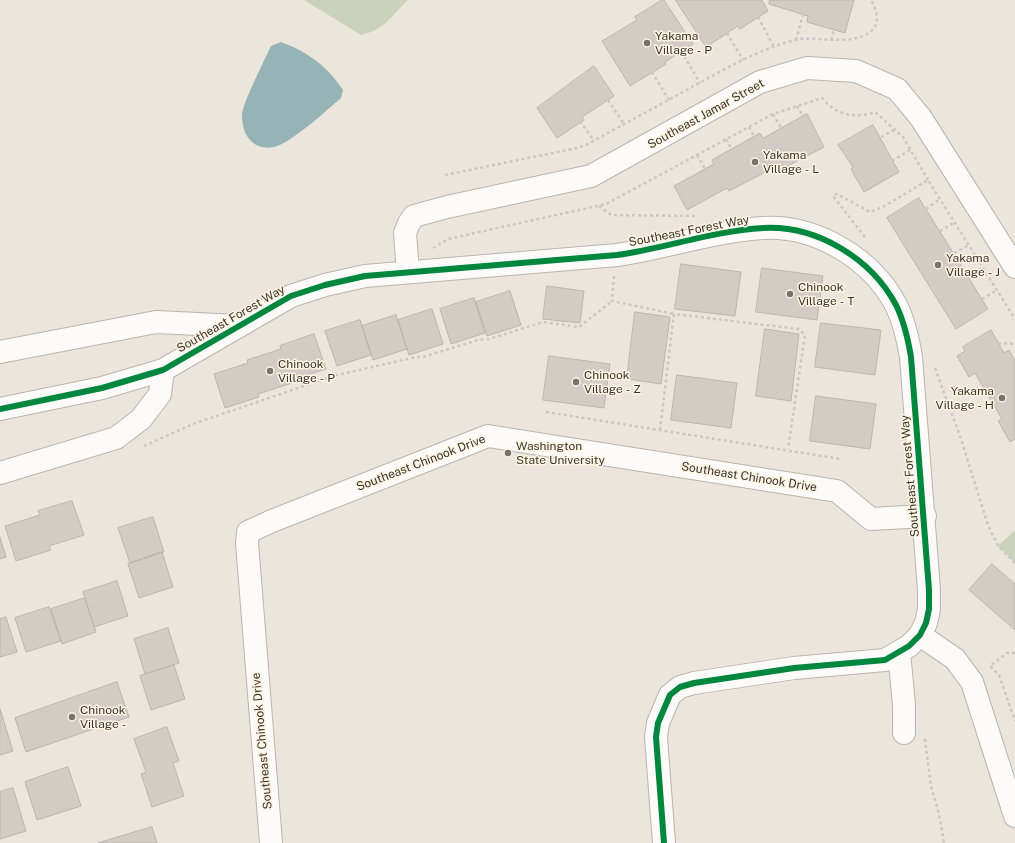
<!DOCTYPE html>
<html>
<head>
<meta charset="utf-8">
<style>
  body { margin:0 }
  canvas { display:block; background:#ebe5db }
</style>
</head>
<body>
<canvas width="1015" height="843"></canvas>
<script>
const c = document.querySelector('canvas').getContext('2d');
c.lineJoin = 'round';
function paint(path, color) { c.fillStyle = color; c.fill(path, 'evenodd'); }
function trace(path, color, width, dash) { c.strokeStyle = color; c.lineWidth = width; c.lineCap = dash ? 'butt' : 'round'; c.setLineDash(dash || []); c.stroke(path); }
function write(font, color, halo, rows, align = 'center') {
  c.font = font + ' "Public Sans",sans-serif'; c.lineWidth = 3; c.setLineDash([]); c.textBaseline = 'middle'; c.strokeStyle = halo; c.fillStyle = color; for (const [text, x, y, turn = 0] of rows) {
    c.save(); c.translate(x, y); c.rotate((+turn || 0) * Math.PI / 180); c.textAlign = isNaN(turn) ? turn : align; if (halo) c.strokeText(text, 0, 0); c.fillText(text, 0, 0); c.restore();
  }
}
paint(new Path2D(`
  M304 0H408C390 17 386 29 361 35Z
  M1015 530V563L998 546Z`), '#cad2bc');
paint(new Path2D(`
  M281 42C308 52 327 66 343 90L341 98C327 110 293 141 277 146 268 149 259 148 252 142 244 135 242 124 242 114 243 103 265 59 271 46Z`), '#96b3b6');
const building = new Path2D(`
  M662 0H664L693 44 665 62 666 64 630 86 602 41 637 20 635 17Z
  M678 0H762L768 11 740 29 738 26 706 47 676 1Z
  M770 0H854L845 33 807 22 808 16 769 4Z
  M594 66 614 96 582 117 584 120 557 138 537 108Z
  M807 114 824 147 780 170 777 166 729 191 727 188 687 210 674 186 714 164 712 160 760 133 763 138Z
  M873 125 899 172 864 192 851 169 853 167 838 145Z
  M919 198 988 309 956 329 887 218Z
  M681 264 741 272 735 316 675 309Z
  M762 268 823 276 817 320 756 312Z
  M547 286 584 291 580 323 543 319Z
  M510 291 521 325 487 336 476 302Z
  M474 298 485 333 451 344 440 309Z
  M432 309 443 344 409 355 398 320Z
  M635 312 670 317 661 384 627 379Z
  M396 315 407 349 373 360 362 326Z
  M360 320 371 355 337 366 325 331Z
  M821 323 881 330 875 375 815 367Z
  M765 329 799 334 791 401 756 396Z
  M991 330 1004 353 1009 350 1015 361V439L1010 442 998 421 1002 419 975 373 969 377 957 356 965 351 963 347Z
  M314 334 326 369 291 380 292 383 258 394 259 397 225 408 214 374 248 363 247 360 281 349 280 346Z
  M549 356 610 364 604 408 543 400Z
  M677 375 737 383 731 428 671 420Z
  M816 396 876 404 870 449 810 441Z
  M72 501 84 535 49 546 51 550 16 561 5 526 40 515 38 511Z
  M153 517 164 552 130 563 118 528Z
  M0 537 6 557 0 559Z
  M162 552 173 587 139 598 128 564Z
  M992 564 1015 584V630L969 590Z
  M117 581 128 616 94 627 83 592Z
  M85 598 96 632 62 644 51 609Z
  M49 607 61 641 26 652 15 618Z
  M6 617 17 652 0 657V619Z
  M168 628 179 663 145 674 134 639Z
  M174 665 185 699 151 710 140 676Z
  M117 682 129 717 26 752 15 718Z
  M0 709 13 751 0 755Z
  M167 727 179 761 173 763 184 796 152 807 141 774 146 772 134 739Z
  M68 767 81 806 37 820 25 782Z
  M13 788 26 831 0 839V792Z
  M152 827 157 843H98Z`);
paint(building, '#d2ccc5');
trace(building, '#bbb5ae', 1);
const minor = new Path2D(`
  M408 272 405 233 409 223 414 216 447 207 591 176 760 82 807 68 856 71 897 89 921 118 1015 267
  M0 352 156 322 238 326
  M0 409 102 388 163 370 291 296 325 285 365 276 617 255C666 248 713 231 763 228 816 225 871 258 896 305 904 321 908 339 911 357L929 590V609L926 623 920 635 909 646 885 660 794 668 694 683 680 687 670 695 658 723 656 737 664 843
  M0 473 116 438 141 419 160 394 163 370
  M920 635 955 659 972 682 1015 816
  M899 652 904 705V733
  M271 843 247 543 248 532 272 521 488 436 837 491 871 519 925 516`);
trace(minor, '#bab5ad', 24);
trace(new Path2D(`
  M758 17 774 47
  M727 33 743 60
  M796 40 803 14
  M831 40 834 30
  M681 51 700 83
  M652 72 669 100
  M608 100 624 124
  M797 106 803 116
  M773 114 781 128
  M580 121 594 141
  M749 127 754 136
  M881 137 894 130
  M726 139 731 148
  M697 155 705 169
  M892 161 910 150
  M445 175 577 148 588 144C622 125 656 107 690 88 723 70 757 50 795 40 816 35 850 47 870 32 881 24 877 11 871 0
  M599 206 611 215 698 216
  M926 209 940 199
  M940 231 955 222
  M865 237 833 196 837 194 870 212 883 207 928 180 1015 319
  M433 248 448 239 606 204 773 114 822 98C836 115 854 119 875 112L903 137 928 180
  M954 253 969 245
  M614 276 612 301 674 314
  M968 276 983 267
  M982 299 997 290
  M998 343 1015 344
  M935 368 961 439 988 525 998 546 1015 563
  M546 412 841 459
  M660 430 674 314 799 329 805 335 788 449
  M144 446 193 424 333 376 416 357H423L478 340 489 339 543 322 579 327 612 301
  M1015 653H1007L990 666 999 675 1015 721
  M925 739 931 786 939 814 944 843`), '#cac8c6', 2.5, [3, 3]);
trace(minor, '#fcfbfa', 22);
trace(new Path2D(`
  M0 409 102 388 163 370 291 296 325 285 365 276 617 255C666 248 713 231 763 228 816 225 871 258 896 305 904 321 908 339 911 357L929 590V609L926 623 920 635 909 646 885 660 794 668 694 683 680 687 670 695 658 723 656 737 664 843`), '#00873e', 6);
for (const [x, y, r, color] of [
  [647,43,4,"#78736b"],
  [755,162,4,"#78736b"],
  [938,265,4,"#78736b"],
  [790,294,4,"#78736b"],
  [270,371,4,"#78736b"],
  [576,382,4,"#78736b"],
  [1002,398,4,"#78736b"],
  [508,453,4,"#78736b"],
  [72,717,4,"#78736b"]
]) { const dot = new Path2D(); dot.arc(x, y, r, 0, 2 * Math.PI); c.fillStyle = color; c.fill(dot); trace(dot, '#fef4e2', 1.5); }
write('12px', '#3a362f', '#fef4e2', [
  ["Yakama",655,36],
  ["Village - P",655,50],
  ["Yakama",763,155],
  ["Village - L",763,169],
  ["Yakama",946,258],
  ["Village - J",946,272],
  ["Chinook",798,287],
  ["Village - T",798,301],
  ["Chinook",278,364],
  ["Village - P",278,378],
  ["Chinook",584,375],
  ["Village - Z",584,389],
  ["Yakama",994,391,"right"],
  ["Village - H",994,405,"right"],
  ["Washington",516,446],
  ["State University",516,460],
  ["Chinook",80,710],
  ["Village -",80,724]
], 'left');
write('12px', '#3a362f', '#fef4e2', [
  ["Southeast Jamar Street",706,114,-29],
  ["Southeast Forest Way",689,231,-11],
  ["Southeast Forest Way",231,319,-30],
  ["Southeast Chinook Drive",421,463,-21],
  ["Southeast Forest Way",910,476,-95],
  ["Southeast Chinook Drive",749,477,9],
  ["Southeast Chinook Drive",262,741,-95]
]);
</script>
</body>
</html>
